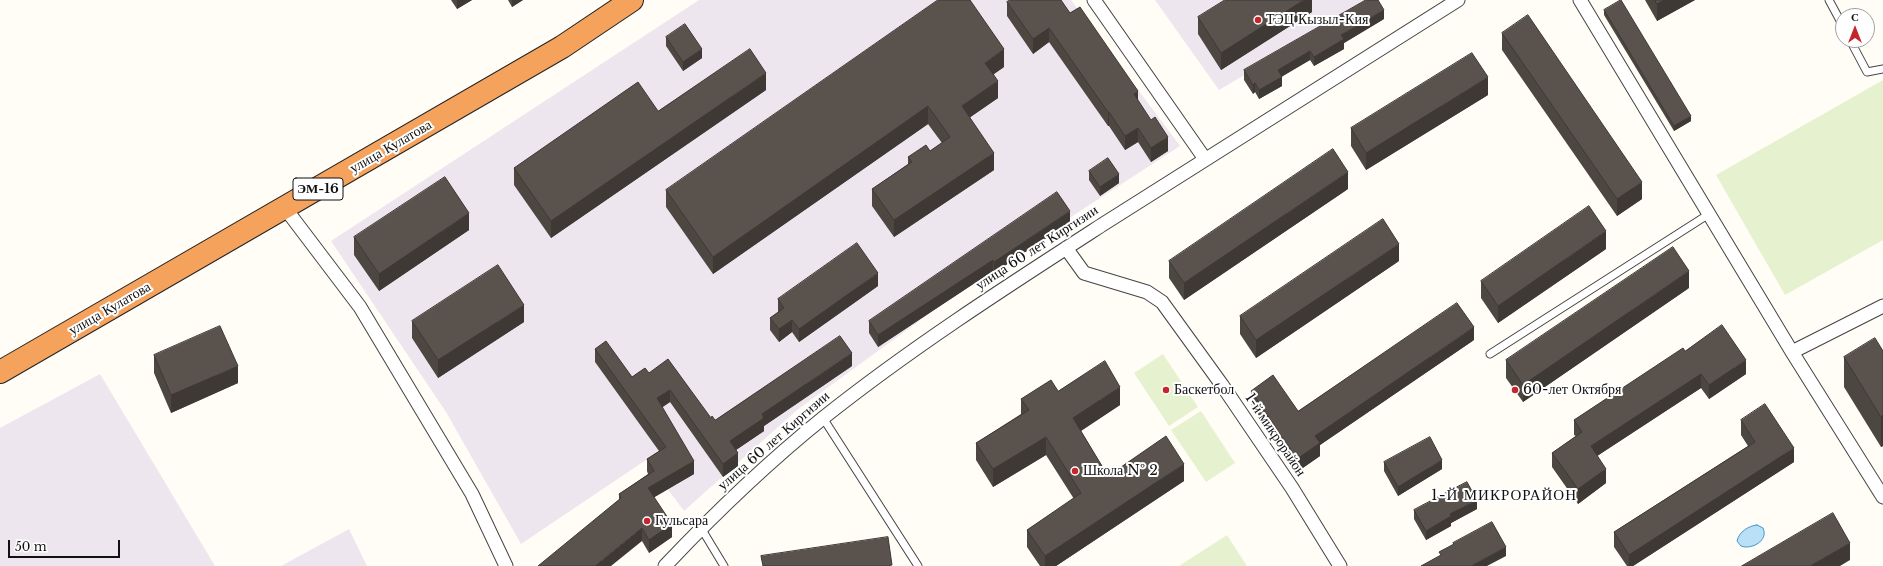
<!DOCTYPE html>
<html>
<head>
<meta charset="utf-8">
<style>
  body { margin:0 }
  #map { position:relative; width:1883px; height:566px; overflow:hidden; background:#fffdf5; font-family:"Libre Baskerville",serif }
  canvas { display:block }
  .north { position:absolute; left:1835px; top:8px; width:40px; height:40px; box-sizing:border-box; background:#fff; border:1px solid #a0a0a0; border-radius:50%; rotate:0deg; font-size:11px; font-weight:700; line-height:16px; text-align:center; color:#111 }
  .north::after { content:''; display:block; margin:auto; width:14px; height:18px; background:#c4262e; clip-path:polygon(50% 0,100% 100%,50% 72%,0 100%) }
  .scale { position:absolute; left:8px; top:540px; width:112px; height:18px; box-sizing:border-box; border:2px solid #111; border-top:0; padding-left:5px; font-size:12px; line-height:14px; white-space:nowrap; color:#111; -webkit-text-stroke:3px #fff; paint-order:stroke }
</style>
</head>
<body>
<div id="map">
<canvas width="1883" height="566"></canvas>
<div class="north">С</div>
<div class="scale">50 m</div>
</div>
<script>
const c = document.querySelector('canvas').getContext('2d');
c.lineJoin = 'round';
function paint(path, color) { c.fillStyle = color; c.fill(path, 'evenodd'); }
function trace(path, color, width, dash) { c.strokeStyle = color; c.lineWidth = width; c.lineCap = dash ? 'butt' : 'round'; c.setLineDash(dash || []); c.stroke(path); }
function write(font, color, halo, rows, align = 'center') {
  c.font = font + ' "Libre Baskerville",serif'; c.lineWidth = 4; c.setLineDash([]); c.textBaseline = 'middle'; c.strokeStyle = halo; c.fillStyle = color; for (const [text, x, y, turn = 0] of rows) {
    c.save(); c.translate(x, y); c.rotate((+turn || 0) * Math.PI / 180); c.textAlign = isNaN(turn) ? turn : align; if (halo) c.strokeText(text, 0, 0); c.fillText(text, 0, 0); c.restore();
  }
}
paint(new Path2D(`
  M699 0H1071L1180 146 985 273 797 410 684 511 646 460 521 544 446 412 331 241Z
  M1155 0H1371L1219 90Z
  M100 374 215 566H0V428Z
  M349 529 367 566H281Z`), '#eee6ef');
paint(new Path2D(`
  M1883 80V240L1785 295 1716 175Z
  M1163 354 1198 407 1169 426 1134 373Z
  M1201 411 1235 463 1206 482 1171 430Z
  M1227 535 1247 566H1179Z`), '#e6f2cf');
const water = new Path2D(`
  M1757 525 1763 528C1769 541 1751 550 1741 546L1737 541C1739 532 1748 526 1757 525Z`);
paint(water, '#b9e0f7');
trace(water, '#3f96cf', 1);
const lane = new Path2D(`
  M1829 0 1843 26
  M1850 40 1867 72 1883 69
  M1490 354 1709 214
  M823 418 918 566
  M701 528 724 566`);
const street = new Path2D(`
  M1094 0 1205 159
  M1580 0 1792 352 1883 497
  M285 208 360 307 472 494 506 566
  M1066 248 1084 273 1147 292 1162 302 1222 385 1292 488 1340 566
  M1792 352 1883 306
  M665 566C714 514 766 464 823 418 912 347 1009 285 1105 223 1222 148 1340 74 1458 0`);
const highway = new Path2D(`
  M0 372 562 47 632 0`);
trace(lane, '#444', 9);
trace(street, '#444', 15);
trace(highway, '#222', 24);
trace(lane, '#fff', 7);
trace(street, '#fff', 13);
trace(highway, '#f5a25d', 22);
paint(new Path2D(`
  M451 0H472L457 9Z
  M508 0H523L512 7Z
  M1312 0V12L1221 70 1198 34V17Z
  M1645 0H1695L1657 21Z
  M1007 2 1070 13 1138 101 1168 151 1151 162 1138 142 1125 150 1109 126H1108L1049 42 1033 54 1007 16Z
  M1604 10 1691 121 1674 131 1604 15Z
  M1384 19 1344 43V49L1314 66 1310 60 1282 76V86L1259 99 1255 92 1253 94 1244 80V70Z
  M1502 33 1642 199 1617 216 1502 50Z
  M666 37 702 58 683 71 666 46Z
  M1004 67 994 74 998 98 970 117 994 170 894 237 872 206V189L908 164V157L930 151 942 143 928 124 713 274 666 207V190Z
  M766 90 551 238 514 185V168L658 111Z
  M1488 95 1366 170 1351 146V128Z
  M1089 171 1119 183 1100 196 1089 180Z
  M1348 189 1184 300 1169 278V261Z
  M1070 222 994 273 993 271 878 347 869 333V321Z
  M469 230 379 291 354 255V237Z
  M1606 249 1498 323 1481 298V281Z
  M1399 261 1256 358 1240 334V316Z
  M878 286 799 342 792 332 779 342 770 330V318L778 312V299Z
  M1689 288 1523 402 1506 378V360Z
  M412 321 524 322 438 378 412 338Z
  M1474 340 1320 445V456L1297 472 1251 404V391L1298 411Z
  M595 349 632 377 649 373 711 418 715 420 852 366 764 426V431L736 450 738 466 723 477 670 402 662 407 694 474 654 497 672 537 649 553 642 541 619 500V494L648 474 647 471V459L659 451 595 362Z
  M1685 351 1746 374 1709 399 1701 388 1597 456 1606 483 1578 504 1552 467V453L1576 436 1574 435V420Z
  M1883 351V446L1881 447 1844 387V357Z
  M154 355 238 383 171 413 154 373Z
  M1058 391 1120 405 1081 431 1108 476 1184 481 1056 566H1040L1027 547V530L1074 499 1046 455 993 487 976 460V443L1021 414V399Z
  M1741 420 1794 462 1633 566H1627L1614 547V532L1748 446 1741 435Z
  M1384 462 1442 469 1398 496 1384 471Z
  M1477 509 1451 523V526L1426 540 1414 519V510Z`), '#4d4742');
paint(new Path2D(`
  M457 0H472L457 9Z
  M512 0H523L512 7Z
  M1304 0H1312V12L1221 70V53Z
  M1664 0H1695L1657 21V4Z
  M1384 10V19L1344 43V49L1314 66V57L1341 35Z
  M1049 28V42L1033 54V39Z
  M702 49V58L683 71V62Z
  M1004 49V67L985 80V63Z
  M1310 51V60L1278 79V70Z
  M766 73V90L551 238V221Z
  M1282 77V86L1259 99V90Z
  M1488 77V95L1366 170V153Z
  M998 81V98L962 123V106Z
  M1255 83V92L1253 94V85Z
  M1138 91V105L1134 94Z
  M928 106V124L713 274V257Z
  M1108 112H1109V126H1108Z
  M1691 116V121L1674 131V126Z
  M1138 128V142L1125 150V136Z
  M1168 137V151L1151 162V148Z
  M994 153V170L894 237V220Z
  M1348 172V189L1184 300V283Z
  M1119 174V183L1100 196V187Z
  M1642 182V199L1617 216V199Z
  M1070 211V222L994 273V262Z
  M469 213V230L379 291V274Z
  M1606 231V249L1498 323V306Z
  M1399 244V261L1256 358V340Z
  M993 260V271L878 347V335Z
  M1689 271V288L1523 402V385Z
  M878 273V286L799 342V329Z
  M524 305V322L438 378V360Z
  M792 320V332L779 342V329Z
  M1474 327V340L1320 445V456L1297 472V459L1315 436Z
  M852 353V366L764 426V431L730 454V441L762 414Z
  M1746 360V374L1709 399V385Z
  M238 366V383L171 413V395Z
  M1701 374V388L1591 460V446Z
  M1120 387V405L1073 436V418Z
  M670 390V402L657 411V398Z
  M1883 415V446L1881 447V417Z
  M1046 437V455L993 487V469Z
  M1794 448V462L1633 566H1629V555Z
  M738 453V466L723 477V464Z
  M1442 460V469L1398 496V487Z
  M694 461V474L648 501V488Z
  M1184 464V481L1056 566H1045V556Z
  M1606 469V483L1578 504V489Z
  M1477 500V509L1451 523V526L1426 540V531L1450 514Z
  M672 524V537L649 553V540Z
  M642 528V541L611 566H595Z
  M1850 543V560L1840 566H1810Z
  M1506 547V556L1487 566H1471Z`), '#3f3936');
const building = new Path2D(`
  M938 0H970L1004 49 985 63 998 81 962 106 994 153 894 220 872 189 912 162 908 157 926 145 930 151 950 137 928 106 713 257 666 190Z
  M1010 0H1061L1070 13 1080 7 1138 91 1134 94 1151 120 1155 117 1168 137 1151 148 1138 128 1125 136 1109 112H1108L1049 28 1033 39 1007 2Z
  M1225 0H1304L1221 53 1198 17Z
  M1366 0H1378L1384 10 1341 35 1344 39 1314 57 1310 51 1278 70 1282 77 1259 90 1255 83 1253 85 1244 70Z
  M1621 0 1691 116 1674 126 1604 10Z
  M1655 0H1664L1657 4Z
  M1528 15 1642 182 1617 199 1502 33Z
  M685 24 702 49 683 62 666 37Z
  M750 49 766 73 551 221 514 168 638 82 658 111Z
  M1472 53 1488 77 1366 153 1351 128Z
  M1333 149 1348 172 1184 283 1169 261Z
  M1108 158 1119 174 1100 187 1089 171Z
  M445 177 469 213 379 274 354 237Z
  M1057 192 1070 211 994 262 993 260 878 335 869 321Z
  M1589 206 1606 231 1498 306 1481 281Z
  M1383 219 1399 244 1256 340 1240 316Z
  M857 243 878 273 799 329 792 320 779 329 770 318 784 308 778 299Z
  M1673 247 1689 271 1523 385 1506 360Z
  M498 265 524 305 438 360 412 321Z
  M1457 303 1474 327 1315 436 1320 443 1297 459 1251 391 1273 375 1298 411Z
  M1722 325 1746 360 1709 385 1701 374 1591 446 1606 469 1578 489 1552 453 1582 432 1574 420 1683 348 1685 351Z
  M220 326 238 366 171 395 154 355Z
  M840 336 852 353 762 414 764 418 730 441 738 453 723 464 670 390 657 398 694 461 648 488 672 524 649 540 642 528 595 566H538L621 498 619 494 654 471 647 459 666 447 595 349 606 341 632 377 645 368 649 373 668 359 711 418 712 416 715 420Z
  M1875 338 1883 351V415L1881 417 1844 357Z
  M1105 361 1120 387 1073 418 1108 476 1166 436 1184 464 1045 556 1027 530 1081 493 1046 437 993 469 976 443 1029 410 1021 399 1051 380 1058 391Z
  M1765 404 1794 448 1629 555 1614 532 1755 442 1741 420Z
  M1430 437 1442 460 1398 487 1384 462Z
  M1467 482 1477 500 1450 514 1451 516 1426 531 1414 510Z
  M1833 513 1850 543 1810 566H1742Z
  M1492 522 1506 547 1471 566H1421L1441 555 1439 552 1454 544 1453 543Z
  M888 537 892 565 887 566H763L761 556Z`);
paint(building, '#5a524d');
trace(building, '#3f3936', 1);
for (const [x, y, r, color] of [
  [1258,20,4,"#c4262e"],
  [1166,390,4,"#c4262e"],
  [1515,390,4,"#c4262e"],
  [1075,471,4,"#c4262e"],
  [647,521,4,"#c4262e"]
]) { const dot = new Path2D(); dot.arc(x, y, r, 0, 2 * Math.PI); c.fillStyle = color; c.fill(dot); trace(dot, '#fff', 1.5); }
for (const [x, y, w] of [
  [318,189,50]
]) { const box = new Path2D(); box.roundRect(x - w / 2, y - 11, w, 22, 3); c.fillStyle = '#fff'; c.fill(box); trace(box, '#111', 1); }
write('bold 13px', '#111', null, [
  ["ЭМ-16",318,189]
]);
write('14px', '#111', '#fff', [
  ["ТЭЦ Кызыл-Кия",1266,20],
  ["Баскетбол",1174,390],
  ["60-лет Октября",1523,390],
  ["Школа № 2",1083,471],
  ["Гульсара",655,521]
], 'left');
write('14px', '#111', '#fff', [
  ["улица Кулатова",391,147,-30],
  ["улица 60 лет Киргизии",1037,248,-33],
  ["улица Кулатова",110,309,-30],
  ["1-й микрорайон",1275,435,56],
  ["улица 60 лет Киргизии",774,441,-41]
]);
c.letterSpacing = '1px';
write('15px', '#111', '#fff', [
  ["1-Й МИКРОРАЙОН",1504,496]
]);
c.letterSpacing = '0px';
</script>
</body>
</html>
